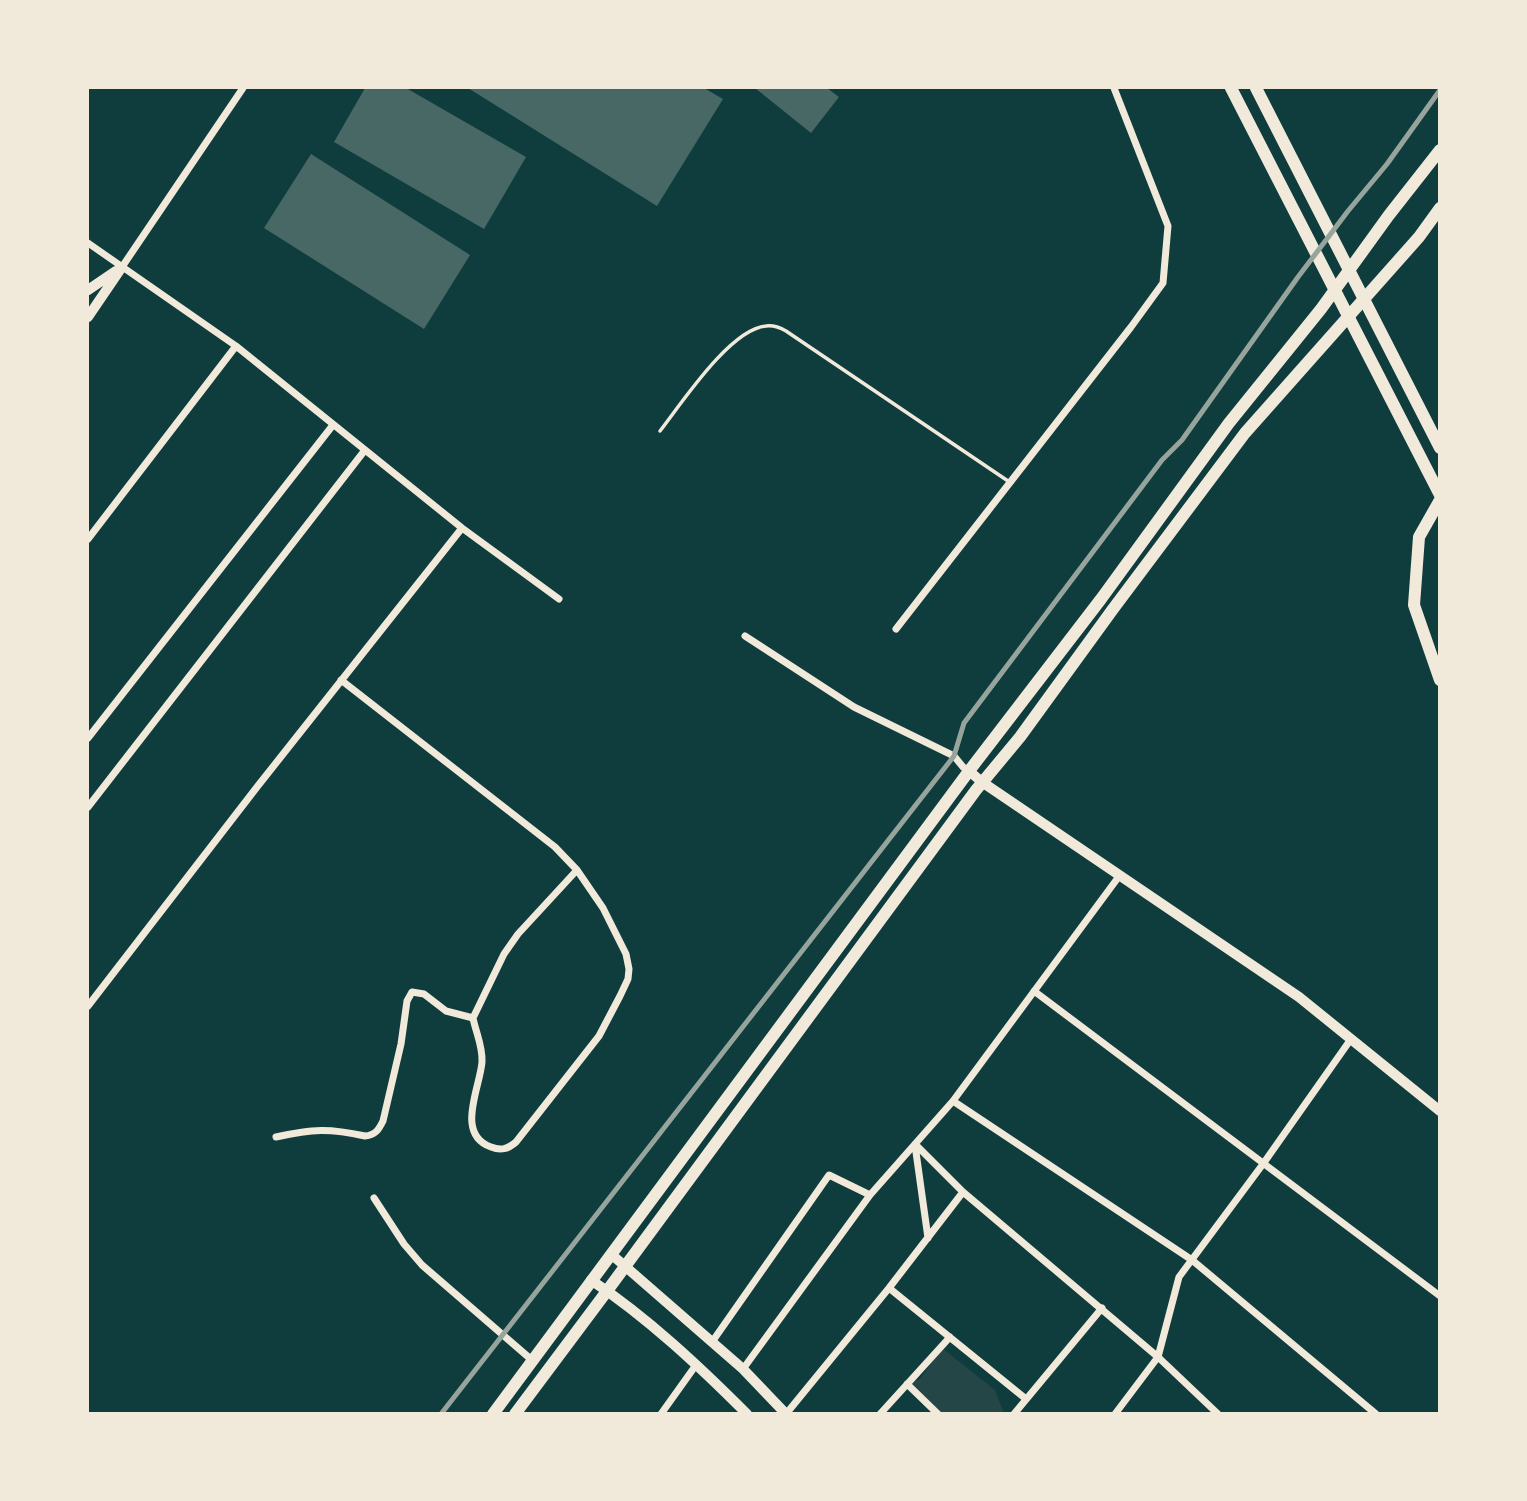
<!DOCTYPE html>
<html>
<head>
<meta charset="utf-8">
<style>
  body { margin:0 }
  #map { position:relative; width:1527px; height:1501px; overflow:hidden; background:#0f3d3e; font-family:Quicksand,sans-serif }
  canvas { display:block }
  .frame { position:absolute; inset:0; border:89px solid #f1e9da; pointer-events:none }
</style>
</head>
<body>
<div id="map">
<canvas width="1527" height="1501"></canvas>
<div class="frame"></div>
</div>
<script>
const c = document.querySelector('canvas').getContext('2d');
c.lineJoin = 'round';
function paint(path, color) { c.fillStyle = color; c.fill(path, 'evenodd'); }
function trace(path, color, width, dash) { c.strokeStyle = color; c.lineWidth = width; c.lineCap = dash ? 'butt' : 'round'; c.setLineDash(dash || []); c.stroke(path); }
paint(new Path2D(`
  M942 1348 995 1390 1003 1411 1002 1414 938 1413 907 1384 920 1379Z`), '#244646');
paint(new Path2D(`
  M365 88H406L526 157 484 229 334 142Z
  M468 88H704L723 99 657 206Z
  M755 88H827L839 97 811 133Z
  M311 154 470 255 424 329 264 228Z`), '#486865');
trace(new Path2D(`
  M660 431C681 404 730 329 766 326 773 325 779 327 786 331L1008 481`), '#f1e9da', 3.5);
trace(new Path2D(`
  M88 243 236 346 462 528 559 599
  M122 267 243 88
  M88 539 236 346
  M896 629 1131 327 1163 283 1168 226 1114 88
  M745 636 854 707 954 756 963 767 969 771
  M341 680 555 847 577 870 603 908 626 954 629 969 628 979 620 996 599 1036 516 1142C508 1149 501 1151 491 1147 455 1134 480 1088 482 1062 483 1047 476 1033 473 1018L504 954 518 934 577 870
  M88 738 333 425
  M88 807 365 450
  M1034 991 1440 1296
  M88 1006 257 787 462 528
  M953 1101 1192 1260 1376 1414
  M276 1137C313 1129 328 1128 365 1136 376 1135 379 1129 383 1121L401 1044 407 1001 412 992 424 994 446 1011 473 1018
  M915 1144 963 1192 1158 1357 1218 1414
  M915 1145 928 1238
  M374 1198 404 1244 422 1265 533 1361
  M889 1288 1026 1399
  M712 1342 829 1175 870 1195
  M743 1369 870 1195 953 1101 1120 875
  M907 1384 938 1414
  M661 1414 696 1365
  M786 1414 889 1288 963 1192
  M880 1414 950 1337
  M1014 1414 1102 1308
  M1115 1414 1158 1357 1179 1277 1263 1164 1351 1039`), '#f1e9da', 7);
trace(new Path2D(`
  M88 290 116 271
  M88 317 122 267
  M969 771 982 782 1299 997 1440 1111
  M611 1254 743 1369 786 1414
  M591 1280C648 1318 699 1366 747 1414`), '#f1e9da', 10);
trace(new Path2D(`
  M493 1414 969 771 1101 599 1229 423 1321 309 1389 215 1440 150
  M515 1414 607 1291 976 790 1020 737 1113 609 1245 433 1419 237 1440 208`), '#f1e9da', 12);
trace(new Path2D(`
  M1231 88 1440 495
  M1256 88 1440 448
  M1440 500 1419 537 1414 605 1440 680`), '#f1e9da', 12);
trace(new Path2D(`
  M441 1414 954 756 964 723 1162 460 1182 440 1298 277 1348 211 1387 164 1440 90`), '#97a49c', 5);
</script>
</body>
</html>
